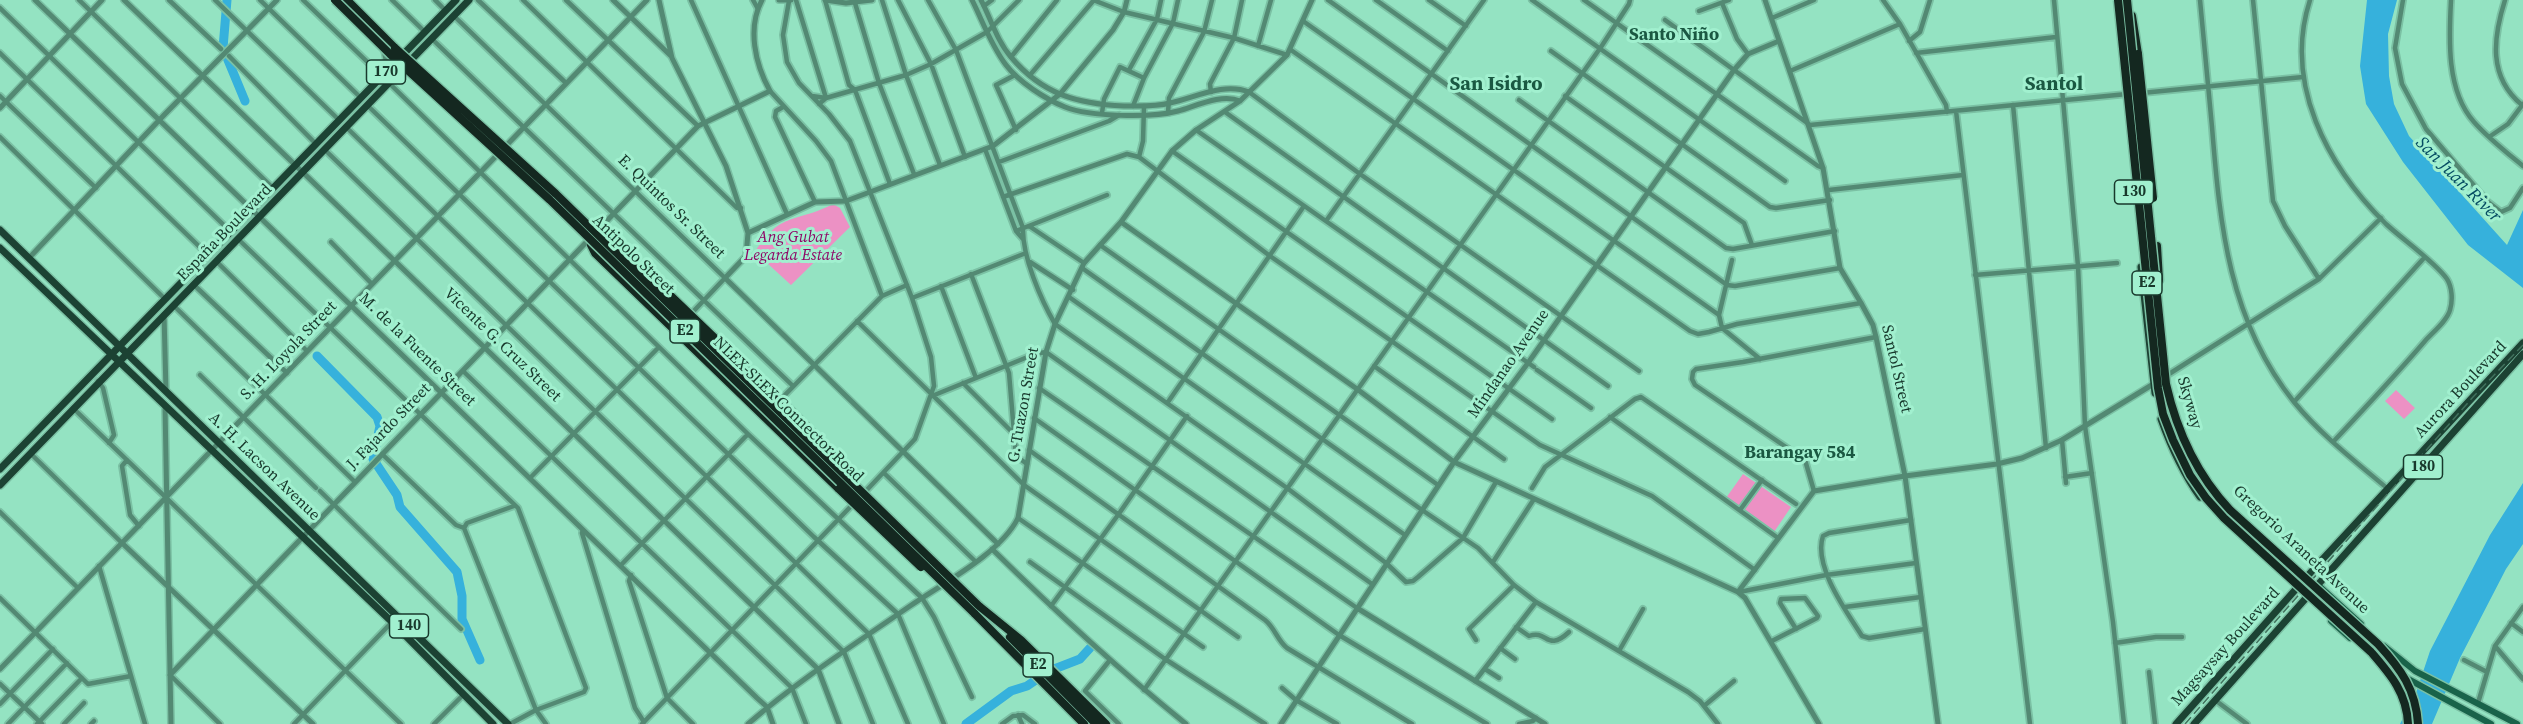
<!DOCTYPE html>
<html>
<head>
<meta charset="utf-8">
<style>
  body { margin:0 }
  canvas { display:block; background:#94e3c2 }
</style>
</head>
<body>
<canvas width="2523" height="724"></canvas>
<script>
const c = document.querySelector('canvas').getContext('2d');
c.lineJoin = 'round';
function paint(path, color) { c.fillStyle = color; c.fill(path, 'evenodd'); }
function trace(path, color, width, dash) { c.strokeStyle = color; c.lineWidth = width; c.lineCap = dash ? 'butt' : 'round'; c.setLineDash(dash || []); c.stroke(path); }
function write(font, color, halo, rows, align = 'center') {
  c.font = font + ' "Source Serif 4",serif'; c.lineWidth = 6; c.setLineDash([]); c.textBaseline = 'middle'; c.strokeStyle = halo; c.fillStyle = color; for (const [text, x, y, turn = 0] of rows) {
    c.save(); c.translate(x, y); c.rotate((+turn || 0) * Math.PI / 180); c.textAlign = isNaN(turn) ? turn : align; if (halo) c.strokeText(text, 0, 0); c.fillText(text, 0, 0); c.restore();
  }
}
paint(new Path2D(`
  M833 204 840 208 850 227 791 285 755 252C780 211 797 223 833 204Z
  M2396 390 2415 408 2404 419 2385 401Z
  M1743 474 1791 507 1774 532 1726 498Z`), '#ec91c4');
paint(new Path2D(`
  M2367 0H2397L2388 34 2389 76 2394 104 2409 136 2507 245 2523 210V288L2468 245 2403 162 2366 104 2360 66Z
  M2523 483V544L2506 569 2460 658 2432 724H2400L2416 693 2430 651 2490 535Z`), '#36b1dc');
trace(new Path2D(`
  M227 0 223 48 245 101
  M317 356 377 417 380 426 373 459 397 495 400 507 457 572 462 596V619L480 660
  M966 724 1011 691 1027 686 1049 671 1080 659 1090 648`), '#36b1dc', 9);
const minor = new Path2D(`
  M79 0 273 188
  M169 0 221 49
  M215 0 339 120
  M260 0 361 98
  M303 0 382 76
  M392 0 425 32
  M435 0 446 11
  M478 0 566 83
  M523 0 737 208H741
  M566 0 698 126
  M691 0 787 214
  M753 0 758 9
  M796 0 826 98 812 96
  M825 0 849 85 855 90 890 184
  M882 0 906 75 940 165
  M898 0 931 64 965 157
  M928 0 956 50 1023 228C1022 256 1041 300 1055 324L1287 488 1386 563 1406 582 1413 581 1418 577 1463 538 1496 482
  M1093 0 1124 12 1234 38 1287 55
  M1328 0 1727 285 1735 286 1840 268
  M1376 0 1448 51
  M1429 0 1466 26
  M1532 0 1785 181
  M1584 0 1818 166 1823 168
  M1883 0 1900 24 1946 105 1947 112
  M2054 0 2078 266 2085 426 2113 622 2124 724
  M2200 0C2204 42 2208 85 2212 127 2220 226 2229 321 2294 402 2321 435 2356 462 2388 489
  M2253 0 2273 201 2285 226 2319 279
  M2310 0C2283 83 2327 166 2386 224 2402 239 2435 262 2447 279 2452 287 2453 300 2450 310 2447 321 2433 332 2425 341 2395 376 2364 409 2333 442
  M2403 0 2395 48 2402 84 2426 129 2488 202 2501 212 2510 208 2523 188
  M2451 0C2449 38 2446 91 2474 122 2488 138 2506 152 2523 166
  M2505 0C2493 38 2488 77 2522 105
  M789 1 783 35 787 62 799 83 829 114 850 141 912 298 931 357 934 386 915 439 864 493
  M855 3 879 83 914 174
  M1722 3 1737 39 1748 54
  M984 6 992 0
  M0 8 231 232
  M1699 11 1729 0
  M454 16 725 278 689 316
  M1772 18 1814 0
  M1665 20 1810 125 2127 94
  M1303 21 1719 315
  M432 39 793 386
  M1909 41 1920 32 1930 0
  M1258 46 1271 0
  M1291 50 1690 331 1698 334 1709 332 1737 324 1861 303
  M1551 51 1770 207 1776 208 1830 200
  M0 53 209 256
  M1916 53 2056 37
  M229 56 316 144
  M1011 57 1057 0
  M1129 70 1157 19 1161 0
  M1790 71 1900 24
  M1015 75 996 85 1016 130
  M1030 75 1094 0
  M389 83 748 434 922 598 934 617 972 697
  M770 91 816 141 831 161 882 296
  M1211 92 1210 84 1234 38 1242 0
  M1249 92 1360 174 1639 371
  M2142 93 2303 77
  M0 96 96 188
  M1565 96 1744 223 1752 245
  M1519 100 1726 248 1733 249 1835 231
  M819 104 826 98 906 75 931 64 987 32 1019 0
  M367 105 814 537 898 614 944 724
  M2013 105 2046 448
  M1133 106 1144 78 1173 23 1178 0
  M783 107 776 111 775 117 815 202
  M1956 111 2030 724
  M1225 112 1608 386
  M1102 113 1104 99 1120 67 1144 78
  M1168 113 1169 98 1204 32 1212 0
  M346 127 869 634 908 724
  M1196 130 1534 367
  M0 137 165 299
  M2489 137 2508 124 2523 104
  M324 149 844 652 873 724
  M985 149 1016 231 1023 239
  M1172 151 1552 419
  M1139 157 1143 141 1144 106
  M999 162 1109 121 1119 115
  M1829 190 1963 175
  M1003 197 1127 154 1139 157 1270 256 1540 445 1652 496 1755 570
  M1326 221 1484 0
  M1029 226 1084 263
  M1016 231 1107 195
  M238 239 518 508 586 688 584 692 536 710 510 724
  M331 242 372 284
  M1100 245 1438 485
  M1732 260 1719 315 1722 328 1760 359
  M216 261 307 351
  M1030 262 1073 290
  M1082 268 1422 510 1478 548 1514 585 1536 602 1688 692 1700 701 1718 724
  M971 274 1009 373 1016 456 1027 464
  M1975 275 2117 263
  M194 285 287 373
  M941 286 976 378
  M1069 297 1405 535
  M912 298 1026 253
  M173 305 355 482
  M857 321 1024 485 1238 637
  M1374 366 1504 459
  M1537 370 1591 408
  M463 371 792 688 806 724
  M2169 374 2319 279 2381 218
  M200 375 316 488
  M98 381 103 388 114 435 109 443
  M963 383 1012 432
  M1039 388 1357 608
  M932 396 1035 354 1046 352 1372 584
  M780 400 882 296 907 285
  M1168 402 1304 206
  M2294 402 2424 258
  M73 408 401 724
  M1610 417 1778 538
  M1034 418 1339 635 1487 724
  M2062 440 2066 483
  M1029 450 1265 620C1275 628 1277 640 1287 648L1412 724
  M30 453 122 543
  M382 454 456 525 464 528
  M127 460 122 466 130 515 139 526
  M885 474 975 561
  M2065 477 2092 473
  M530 478 659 347
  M1532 488 1545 467 1635 399 1641 397 1796 504
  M320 491 461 629
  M1814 491 1805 460 1695 385 1692 379 1693 372 1696 369 1743 362 1876 337
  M1740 510 1762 480
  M0 512 78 588
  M1018 518 1203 647
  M1911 520 1829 533 1823 536C1813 566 1846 611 1862 636L1869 638 1925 629
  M464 528 536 710 546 724
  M464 528 467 523 514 506
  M583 530 582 533 635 708 644 722
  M1030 562 1165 659 1265 724
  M1493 562 1534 499
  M621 565 748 434
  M99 566 145 724
  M631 575 629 581 667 698 693 724
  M1739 592 1826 575 1916 563
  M0 598 88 684 131 676
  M1051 606 1118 515 1187 416
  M1845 607 1921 597
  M2511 623 2523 632
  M1516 627 1529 636C1548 629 1546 653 1569 632
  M1476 640 1469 629 1514 585
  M1772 641C1787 633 1802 626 1817 618L1818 616 1805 598 1781 599 1780 603 1796 629
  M2115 643 2156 637H2182
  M2495 646 2523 679
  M1500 648 1515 659
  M1619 651 1643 609
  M1110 660 1085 691 1119 724
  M2464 660 2487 672
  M1485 669 1499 678
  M2149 672 2155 724
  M170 675 220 724
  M1475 681 1536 602
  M0 684 42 724
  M1282 688 1296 700 1337 724
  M1144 690 1601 47 1629 4 1630 0
  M2215 700 2247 724
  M2478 703 2495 646 2523 607
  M0 704 53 649
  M1704 706 1734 681
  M1018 715 1022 724
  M8 724 67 663
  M37 724 82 678
  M64 724 84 703
  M91 724 94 721
  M294 724 392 622
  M434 724 464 694
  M642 724 854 503
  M1002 724 1013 716 1023 715 1035 724
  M1519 724 1533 721 1536 718`);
const tertiary = new Path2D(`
  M35 0 757 698 767 707 773 724
  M124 0 818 669 839 724
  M613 0 671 56
  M659 0 672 58 726 166 748 233
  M779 0H791
  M825 0 846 3 872 0
  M972 0C983 22 991 45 1006 65 1019 82 1045 99 1065 107 1090 117 1152 118 1178 111 1196 106 1222 93 1240 101
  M981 0C991 19 997 41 1011 57 1042 94 1077 104 1124 106 1139 106 1155 107 1170 103 1195 98 1223 82 1249 92
  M1765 0 1823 168 1840 268 1861 303 1873 325 1876 337 1905 476 1938 724
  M384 50 388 70
  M0 108 102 0
  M543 187 594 237
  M1121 222 1357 389 1454 462 1738 592 1745 598 1819 724
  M29 258 165 114 277 0
  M164 314 166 391
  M165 406 171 724
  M122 543 313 724
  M998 544 725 278 746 256 748 233 815 202 846 201 993 146 1060 94 1113 30 1124 12 1127 0
  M992 549C1054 610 1118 669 1186 724
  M1738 592 1814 491 1905 476 1997 464 2022 458 2062 440 2155 383
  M1357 608 1545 724
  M0 669 647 0
  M170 675 698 126 770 91C755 64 747 28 762 0
  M748 724C799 680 855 644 910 606 943 583 1000 554 1018 518L1046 352 1055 324 1084 263 1121 222 1172 151 1196 130 1240 101 1287 55 1312 0
  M1281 724 1454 462 1528 363 1734 70 1748 54 1779 41`);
const secondary = new Path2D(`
  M2318 585 2361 624
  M2331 621 2350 638
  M2384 646 2415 671 2517 724
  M2386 667 2491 724`);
const primary = new Path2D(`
  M0 230 508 724
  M0 248 392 622 493 724
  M2141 267 2155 393
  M2161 419C2171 447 2183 473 2200 497
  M0 469 456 0
  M0 485 469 0
  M2176 724 2320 562 2523 343
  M2194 724 2523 354`);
const motorway = new Path2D(`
  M347 0 395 48
  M2132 16 2138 54
  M593 237 591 245 595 253 839 489
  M2157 246 2159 280
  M979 606 1021 640 1106 724
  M974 613 1084 724
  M1010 637 1096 724`);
trace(minor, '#7bc1a4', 8);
trace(tertiary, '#7bc1a4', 8);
trace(secondary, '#7bc1a4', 9);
trace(primary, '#7bc1a4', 10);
trace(motorway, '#7bc1a4', 11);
trace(minor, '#538973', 4.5);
trace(tertiary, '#538973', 5);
trace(secondary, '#19634a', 6);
trace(primary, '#1c4233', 7);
trace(motorway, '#142820', 8);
trace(new Path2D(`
  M2185 724 2473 397 2523 345`), '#41715d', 1.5, [9, 4.5]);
const motorwayBridge = new Path2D(`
  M335 0 390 54 550 200 974 613
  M2118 0 2158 388 2163 414 2173 440 2190 475 2206 498 2224 518 2371 652C2390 674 2407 693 2408 724
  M2127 0 2166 384C2177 432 2196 474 2230 510L2378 644C2401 669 2416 690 2418 724
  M395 48 556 194 979 606
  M2138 54 2153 198
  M603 231 796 416 841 463
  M839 489 921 567`);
trace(motorwayBridge, '#7bc1a4', 11, []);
trace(motorwayBridge, '#142820', 8);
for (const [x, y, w] of [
  [386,72,39],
  [2134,192,39],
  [2147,283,30],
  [685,331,30],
  [2423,467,39],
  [409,626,39],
  [1038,665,30]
]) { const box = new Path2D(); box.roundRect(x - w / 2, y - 12, w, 24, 4.5); c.fillStyle = '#a1f0cf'; c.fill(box); trace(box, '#18392c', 1.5); }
write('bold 15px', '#18392c', null, [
  ["170",386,72],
  ["130",2134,192],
  ["E2",2147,283],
  ["E2",685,331],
  ["180",2423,467],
  ["140",409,626],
  ["E2",1038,665]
]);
write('16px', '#18392c', '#a1f0cf', [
  ["E. Quintos Sr. Street",671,207,44],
  ["España Boulevard",225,233,-46],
  ["Antipolo Street",633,255,44],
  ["Vicente G. Cruz Street",502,345,44],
  ["M. de la Fuente Street",417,350,44],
  ["S. H. Loyola Street",289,351,-46],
  ["Mindanao Avenue",1509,364,-55],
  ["Santol Street",1896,369,77],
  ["Aurora Boulevard",2461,390,-47],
  ["Skyway",2189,403,74],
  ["G. Tuazon Street",1024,405,-80],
  ["NLEX-SLEX Connector Road",788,410,44],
  ["J. Fajardo Street",389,427,-46],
  ["A. H. Lacson Avenue",264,467,44],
  ["Gregorio Araneta Avenue",2301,550,43],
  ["Magsaysay Boulevard",2226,647,-48]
]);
write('italic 16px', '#8f0566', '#a1f0cf', [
  ["Ang Gubat",793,238],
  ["Legarda Estate",793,256]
]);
write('bold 18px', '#1a5842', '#a1f0cf', [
  ["Santo Niño",1674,35],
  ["Barangay 584",1800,453]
]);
write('italic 18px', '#064d63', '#a1f0cf', [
  ["San Juan River",2458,180,45]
]);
write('bold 20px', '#1a5842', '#a1f0cf', [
  ["San Isidro",1496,85],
  ["Santol",2054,85]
]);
</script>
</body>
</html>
